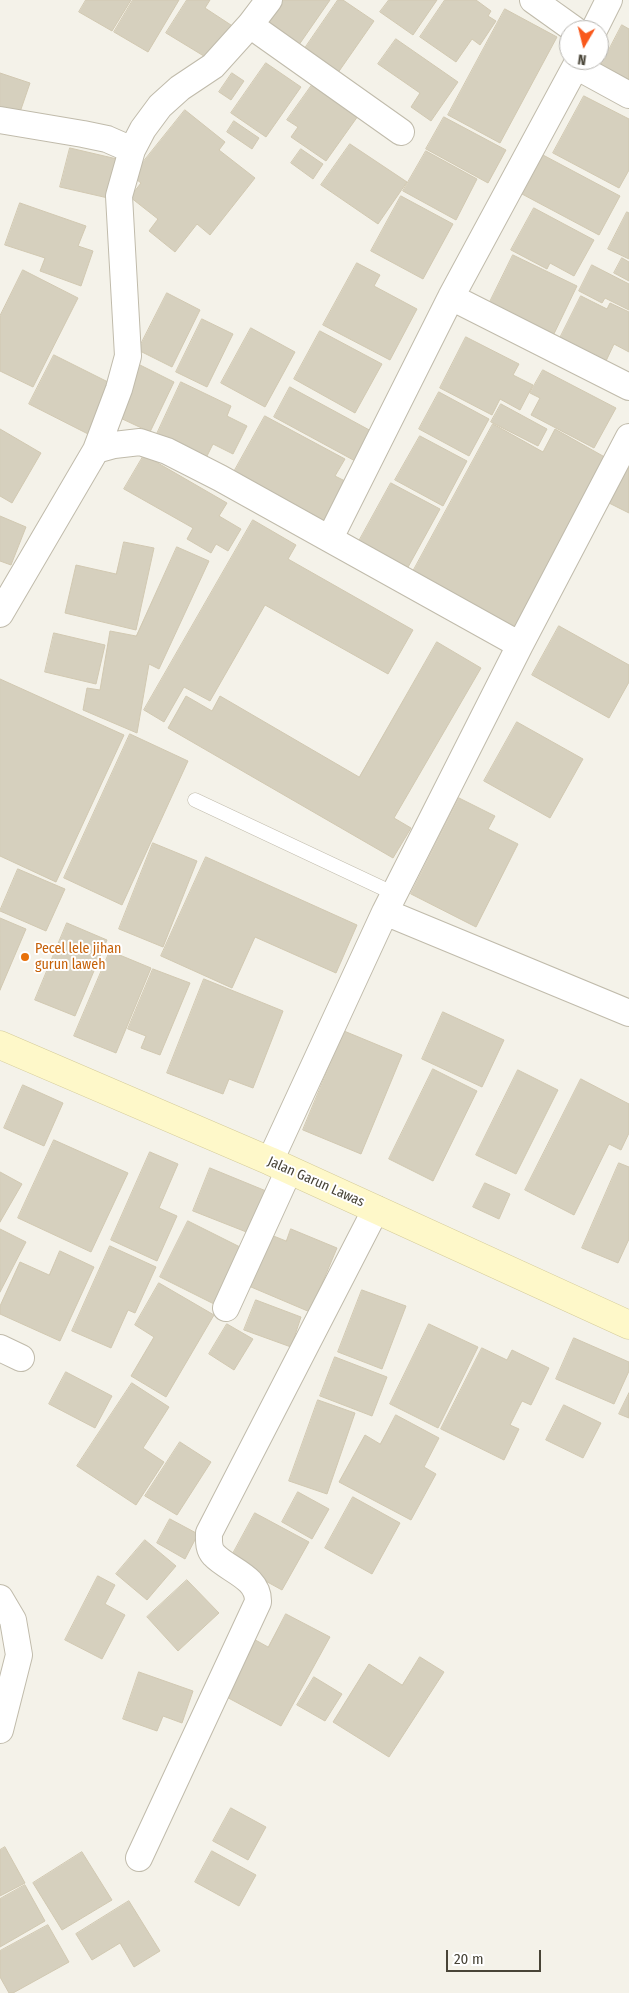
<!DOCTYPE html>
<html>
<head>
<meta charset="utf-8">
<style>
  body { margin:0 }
  #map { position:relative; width:629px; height:1993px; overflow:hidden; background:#f4f2e9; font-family:"Fira Sans Condensed",sans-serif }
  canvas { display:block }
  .north { position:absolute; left:559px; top:20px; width:50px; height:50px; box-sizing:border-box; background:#fff; border:1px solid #b6b4af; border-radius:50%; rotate:188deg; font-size:14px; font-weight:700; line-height:20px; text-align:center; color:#484437 }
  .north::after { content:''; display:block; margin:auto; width:18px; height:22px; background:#f9581b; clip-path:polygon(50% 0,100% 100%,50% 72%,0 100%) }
  .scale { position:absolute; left:446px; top:1950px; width:95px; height:22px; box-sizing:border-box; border:2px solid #484437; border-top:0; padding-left:6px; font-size:15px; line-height:18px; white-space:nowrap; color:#484437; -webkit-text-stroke:4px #fff; paint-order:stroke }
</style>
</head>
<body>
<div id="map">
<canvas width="629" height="1993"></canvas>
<div class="north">N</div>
<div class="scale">20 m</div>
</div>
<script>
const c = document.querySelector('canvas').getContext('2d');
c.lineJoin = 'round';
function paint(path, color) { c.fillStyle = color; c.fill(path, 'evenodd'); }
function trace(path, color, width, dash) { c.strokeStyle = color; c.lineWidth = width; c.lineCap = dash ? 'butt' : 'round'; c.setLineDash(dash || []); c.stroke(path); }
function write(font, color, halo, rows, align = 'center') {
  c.font = font + ' "Fira Sans Condensed",sans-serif'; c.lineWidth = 4; c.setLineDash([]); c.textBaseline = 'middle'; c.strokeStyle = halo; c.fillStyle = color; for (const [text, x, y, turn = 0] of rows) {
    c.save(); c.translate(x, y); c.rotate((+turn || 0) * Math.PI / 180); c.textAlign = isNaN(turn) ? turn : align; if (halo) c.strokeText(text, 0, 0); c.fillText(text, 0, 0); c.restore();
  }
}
const building = new Path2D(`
  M86 0H131L112 31 79 12Z
  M133 0H179L148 52 114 32Z
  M187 0H210L205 8 234 27 212 61 166 33Z
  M282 0H330L294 52 262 29Z
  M338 0H343L374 21 335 77 301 54Z
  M389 0H437L413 35 380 12Z
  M445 0H476L491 11 488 16 496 21 480 45 472 39 456 62 420 37Z
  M505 9 557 37 500 143 448 115Z
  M622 25 629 29V87L598 71Z
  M396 39 458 82 431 121 411 107 420 93 378 64Z
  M266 63 301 87 266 137 231 113Z
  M0 73 30 83 18 118 0 112Z
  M232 73 244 81 231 100 219 92Z
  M312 85 358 116 326 161 291 137 298 127 287 120Z
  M584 96 629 119V170L619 188 553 153Z
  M185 110 225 142 219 150 255 178 210 235 197 224 175 252 149 231 158 219 130 197 141 183 132 176Z
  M444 117 506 150 488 183 426 149Z
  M234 121 259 138 252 149 227 132Z
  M350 144 407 182 378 224 321 185Z
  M70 148 117 159 108 198 60 187Z
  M301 149 323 164 313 179 291 163Z
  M426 151 477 179 456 220 403 191Z
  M543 155 620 196 599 235 522 194Z
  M401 196 453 224 423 279 371 251Z
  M20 203 86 226 78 246 93 251 81 286 40 271 45 258 5 245Z
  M534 208 594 240 574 276 550 263 547 269 511 250Z
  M627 212 629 213V259L608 249Z
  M513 255 577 286 551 340 487 308Z
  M622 258 629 262V281L614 273Z
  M357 263 380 275 374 286 417 309 390 360 323 325Z
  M592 265 629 284V310L605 298 602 303 579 291Z
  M23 270 78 298 33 387 0 371V316Z
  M167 293 200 310 172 367 138 350Z
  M581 296 607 309 610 303 629 312V352L614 344 606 361 560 338Z
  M202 319 233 334 207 387 176 372Z
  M251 328 295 352 265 407 221 383Z
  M320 331 382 364 355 413 294 379Z
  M466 337 519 364 513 375 533 385 520 410 500 399 492 415 440 388Z
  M54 355 118 387 92 436 29 404Z
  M140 365 174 382 150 432 116 416Z
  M543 370 616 408 594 448 531 415 540 398 530 393Z
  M181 382 231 406 227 416 247 426 233 454 213 444 205 460 156 436Z
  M290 387 373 432 357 462 274 417Z
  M439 392 489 419 469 456 419 429Z
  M501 404 547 429 538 446 491 422Z
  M265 416 345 459 335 476 351 484 326 531 230 479Z
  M493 424 543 452 555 429 610 460 516 634 410 577Z
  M0 429 41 453 12 503 0 496Z
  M420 436 467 461 443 506 395 480Z
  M144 455 227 503 219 516 241 529 228 551 216 544 211 553 187 539 193 528 124 489Z
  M623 466 629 468V513L605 501Z
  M391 483 440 509 407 569 358 543Z
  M0 516 26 527 11 565 0 561Z
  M253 520 296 545 288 559 413 630 388 674 265 605 210 701 184 687 164 722 144 710Z
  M124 542 154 548 136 630 65 613 76 565 116 574Z
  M177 547 209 561 159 669 149 664 137 733 83 710 87 688 100 690 110 631 136 636Z
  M559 626 629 665V682L609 718 532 675Z
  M54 633 105 645 96 684 45 672Z
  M437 642 481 668 394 818 411 828 393 858 168 728 186 696 212 711 220 696 359 777Z
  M0 679 124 735 56 882 0 856Z
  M517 722 583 759 550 818 484 781Z
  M130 734 188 761 122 905 64 878Z
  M459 798 495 816 488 829 518 844 476 927 411 894Z
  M153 843 197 861 163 947 119 929Z
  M206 857 357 925 336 973 255 937 232 988 161 956Z
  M18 869 65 889 46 931 0 911Z
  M0 918 26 929 0 990Z
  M67 923 107 940 75 1016 35 1000Z
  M110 951 151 968 116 1053 74 1036Z
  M153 969 190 983 160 1055 141 1048 146 1036 128 1029Z
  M204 979 283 1011 253 1088 229 1079 223 1094 167 1073Z
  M443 1012 504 1040 482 1087 422 1059Z
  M344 1031 402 1055 361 1154 303 1130Z
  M433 1069 477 1091 433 1181 389 1159Z
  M518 1070 558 1090 516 1174 476 1155Z
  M581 1079 629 1104V1133L621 1150 609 1144 574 1215 525 1190Z
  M23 1085 63 1103 44 1146 4 1128Z
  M54 1140 128 1173 91 1252 18 1218Z
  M150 1152 178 1164 159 1208 177 1216 157 1261 111 1240Z
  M619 1163 629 1167V1239L618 1263 582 1248Z
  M210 1168 271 1193 254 1235 193 1211Z
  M0 1172 22 1184 0 1222Z
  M485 1183 510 1194 499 1219 473 1207Z
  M188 1221 246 1250 218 1306 160 1277Z
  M0 1229 26 1242 0 1292Z
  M291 1229 337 1248 310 1312 244 1284 266 1233 286 1241Z
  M110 1246 156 1267 135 1313 128 1310 111 1348 72 1331Z
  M60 1251 94 1267 60 1341 0 1314V1306L20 1262 49 1275Z
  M159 1283 214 1315 166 1397 131 1376 154 1337 135 1325Z
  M362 1290 406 1306 382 1369 338 1352Z
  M256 1300 301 1317 291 1347 244 1330Z
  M227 1324 253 1339 234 1370 209 1354Z
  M429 1324 478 1347 438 1428 390 1404Z
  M574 1338 629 1362V1371L614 1404 556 1379Z
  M482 1348 507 1360 512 1350 549 1368 531 1405 522 1401 510 1425 519 1429 504 1460 441 1429Z
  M335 1357 387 1377 372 1416 320 1396Z
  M66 1372 112 1396 95 1428 49 1404Z
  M132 1383 169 1407 143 1448 164 1462 136 1505 77 1466Z
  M629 1393V1418L619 1414Z
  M318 1400 355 1413 327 1494 289 1481Z
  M564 1405 601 1423 583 1458 546 1440Z
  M396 1415 439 1438 424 1467 436 1474 411 1520 339 1482 365 1435 380 1444Z
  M180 1442 211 1462 177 1515 145 1496Z
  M298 1492 329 1509 312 1539 282 1522Z
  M353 1497 400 1523 372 1574 325 1548Z
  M255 1513 309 1542 282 1590 229 1561Z
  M170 1519 198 1534 185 1559 157 1543Z
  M145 1540 176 1566 147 1600 116 1574Z
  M98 1576 115 1585 105 1604 125 1615 102 1659 65 1640Z
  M187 1580 219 1613 178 1651 147 1617Z
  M286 1614 330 1637 281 1726 219 1693 250 1637 268 1647Z
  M420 1657 444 1672 389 1757 333 1722 369 1664 402 1685Z
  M139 1672 193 1691 182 1723 163 1716 157 1731 123 1719Z
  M314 1677 342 1694 325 1721 297 1705Z
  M231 1808 266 1827 248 1860 213 1841Z
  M5 1847 25 1883 0 1896V1850Z
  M212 1851 256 1875 239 1906 195 1882Z
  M82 1852 112 1900 62 1930 33 1883Z
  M25 1885 45 1921 0 1947V1899Z
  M129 1901 160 1951 134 1967 120 1943 92 1960 76 1934Z
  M48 1925 69 1962 13 1993H9L0 1977V1951Z`);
paint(building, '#d6d0be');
trace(building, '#d1c8b1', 1);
const service = new Path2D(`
  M195 800 395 894`);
const minor = new Path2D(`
  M533 0 575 30
  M250 25 401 132
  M594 30 609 0
  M576 66 629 95
  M0 120 83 134 107 139 132 150
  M451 297 629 387
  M96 450 114 445 140 442 167 451 220 478 520 645
  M330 538 451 297 579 60
  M0 614 96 450 119 389 128 356 119 196 132 150 143 129 160 106 180 88 213 66 250 25 269 0
  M385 912 629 1013
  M270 1161 385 912 520 645 629 437
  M226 1308 289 1170
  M0 1348 21 1358
  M0 1598 13 1620 19 1655 0 1730
  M139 1858 258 1602C259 1577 228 1570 214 1555 208 1549 209 1540 209 1533L376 1209`);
const secondary = new Path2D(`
  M0 1045 270 1161 629 1325`);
trace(service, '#c0bbab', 15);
trace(minor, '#c0bbab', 28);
trace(secondary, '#d4cb99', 29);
trace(service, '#fff', 14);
trace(minor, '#fff', 26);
trace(secondary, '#fef8c9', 28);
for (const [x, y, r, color] of [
  [25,957,5,"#e8710a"]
]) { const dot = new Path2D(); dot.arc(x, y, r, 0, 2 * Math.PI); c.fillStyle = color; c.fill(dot); trace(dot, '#fff', 2); }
write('14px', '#c56008', '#fff', [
  ["Pecel lele jihan",35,949],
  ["gurun laweh",35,965]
], 'left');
write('14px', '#484437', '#fff', [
  ["Jalan Garun Lawas",316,1182,24]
]);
</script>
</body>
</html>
